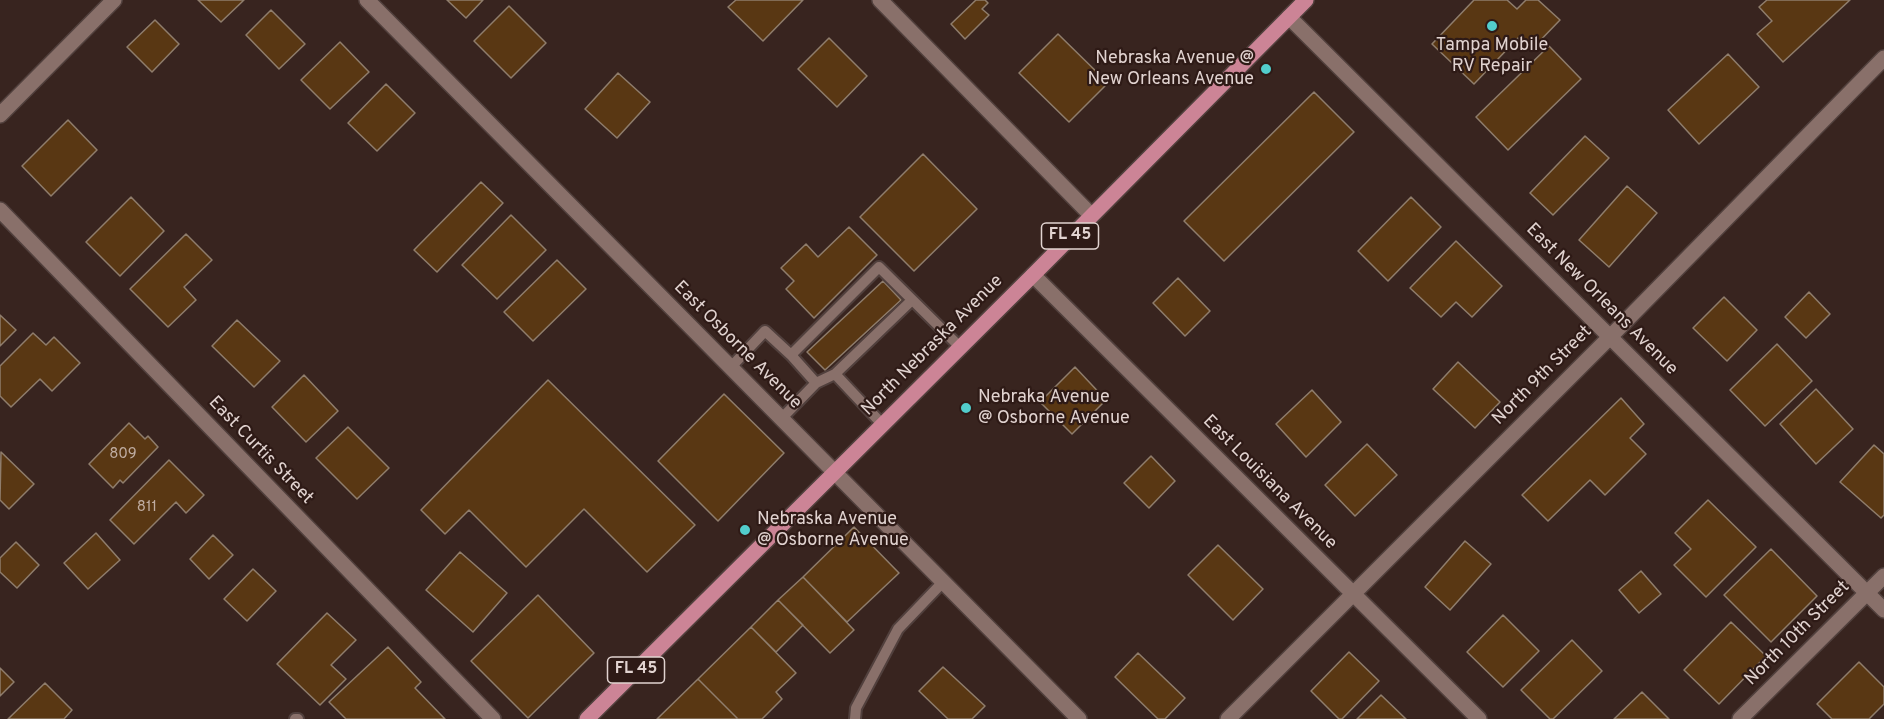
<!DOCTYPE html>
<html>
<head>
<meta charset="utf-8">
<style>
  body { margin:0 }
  canvas { display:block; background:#38241f }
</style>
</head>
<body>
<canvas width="1884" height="719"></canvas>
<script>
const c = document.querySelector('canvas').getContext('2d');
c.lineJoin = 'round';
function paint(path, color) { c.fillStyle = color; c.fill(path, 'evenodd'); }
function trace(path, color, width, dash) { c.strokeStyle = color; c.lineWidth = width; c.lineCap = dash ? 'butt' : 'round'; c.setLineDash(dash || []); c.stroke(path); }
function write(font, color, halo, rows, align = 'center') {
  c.font = font + ' Overpass,sans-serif'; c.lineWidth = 4.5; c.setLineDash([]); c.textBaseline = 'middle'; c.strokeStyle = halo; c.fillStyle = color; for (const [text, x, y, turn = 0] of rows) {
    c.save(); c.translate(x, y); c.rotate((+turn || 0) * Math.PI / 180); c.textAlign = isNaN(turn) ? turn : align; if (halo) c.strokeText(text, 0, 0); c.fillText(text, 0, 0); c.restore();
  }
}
const building = new Path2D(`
  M198 0H244L221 22Z
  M447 0H483L466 18Z
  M736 0H803L763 41 728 7Z
  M976 0H985L988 3 982 9 989 15 965 39 951 24Z
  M1474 0H1507L1517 9 1526 0H1538L1560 20 1531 50 1518 38 1474 84 1432 44Z
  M1767 0H1850L1783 62 1757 34 1772 21 1759 7Z
  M509 6 546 43 511 78 474 41Z
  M271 10 305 44 279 69 246 35Z
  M155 20 179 44 152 72 127 47Z
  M1058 34 1108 83 1069 122 1019 73Z
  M829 38 867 76 837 107 798 69Z
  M340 42 369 72 330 109 301 80Z
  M1549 46 1581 79 1508 150 1476 117Z
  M1728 54 1759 87 1699 144 1668 110Z
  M618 73 650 102 617 138 585 109Z
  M386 84 415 113 377 151 348 123Z
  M1314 92 1354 132 1224 261 1184 221Z
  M68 120 97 150 51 196 22 166Z
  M1585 136 1609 158 1553 215 1530 193Z
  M923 154 977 209 914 271 860 217Z
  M481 182 503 203 437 272 414 250Z
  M1627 186 1657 213 1609 267 1579 240Z
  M131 197 164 231 120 276 86 242Z
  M1411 197 1441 227 1388 281 1358 251Z
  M511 215 546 250 497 299 462 265Z
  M849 227 877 255 814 318 786 289 794 281 781 268 806 244 818 257Z
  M186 234 212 260 184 287 196 300 168 327 130 289Z
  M1456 241 1502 286 1472 317 1456 302 1441 317 1410 288Z
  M557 260 586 289 533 341 504 312Z
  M1178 278 1210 311 1185 336 1153 303Z
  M883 281 901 300 825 370 807 352Z
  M1809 292 1830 314 1806 338 1785 317Z
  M1724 297 1757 330 1727 361 1693 328Z
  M0 315 16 330 0 346Z
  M237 320 280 361 254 387 212 346Z
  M33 333 46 345 54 337 80 363 52 391 40 379 11 407 0 396V366Z
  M1777 344 1812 381 1765 426 1730 390Z
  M1458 362 1500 402 1475 428 1433 389Z
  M1075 367 1106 400 1072 434 1040 402Z
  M304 375 338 411 306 442 272 407Z
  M548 380 695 525 647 572 584 509 526 567 469 510 445 534 421 510Z
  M1816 389 1853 429 1816 464 1780 424Z
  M1312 390 1341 422 1306 457 1276 424Z
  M724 394 784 453 718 521 658 461Z
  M1621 398 1644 424 1630 438 1646 454 1605 495 1590 480 1548 521 1522 495Z
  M129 423 145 439 148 436 158 447 123 483 120 480 113 488 89 464Z
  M348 427 389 468 357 499 316 458Z
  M1367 444 1397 475 1355 516 1325 485Z
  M1874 445 1884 454V515L1881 518 1840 482Z
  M1 452 34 484 9 509 0 500Z
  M1151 456 1175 481 1149 508 1124 483Z
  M169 460 204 495 186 513 176 502 134 544 110 520Z
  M1708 500 1756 547 1706 597 1674 565 1691 549 1675 533Z
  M854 527 899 573 847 622 803 577Z
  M96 533 120 560 88 589 64 563Z
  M213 535 233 555 209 579 190 559Z
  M1465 541 1491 564 1450 610 1425 587Z
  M16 542 39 565 17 588 0 572V558Z
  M1218 545 1263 589 1233 620 1188 575Z
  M1771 549 1817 596 1771 642 1724 595Z
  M460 552 507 593 473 632 426 590Z
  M253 569 276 591 247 621 224 599Z
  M1641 571 1661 594 1639 613 1619 590Z
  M803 577 854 630 830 653 778 600Z
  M538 595 594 653 528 718 471 661Z
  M778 600 803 625 776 652 751 627Z
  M327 613 356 640 331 665 346 679 320 705 277 664Z
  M1503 615 1539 651 1503 687 1467 652Z
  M1731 622 1766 656 1719 704 1684 670Z
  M751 627 796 673 776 692 782 699 762 719H738L698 679Z
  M1572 640 1602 671 1553 719H1550L1521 690Z
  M388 647 421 682 415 688 445 719H346L329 702Z
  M1349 652 1379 681 1342 719H1339L1311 691Z
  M1138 653 1185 698 1165 719H1158L1115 677Z
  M1859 662 1884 687V704L1869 719H1832L1817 704Z
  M943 667 985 706 972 719H948L919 691Z
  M0 668 14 682 0 696Z
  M698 679 738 719H657Z
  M45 683 72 710 64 719H8Z
  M1642 692 1669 719H1614Z
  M1381 695 1406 719H1357Z`);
paint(building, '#593713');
trace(building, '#8f7d6c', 1.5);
const lane = new Path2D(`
  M791 355 816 383
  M731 367 765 331 791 355 879 267 960 347
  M782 418 816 383 835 374
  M882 424 835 374 911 301
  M295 719H298
  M855 719 856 708 898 629 943 582`);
const street = new Path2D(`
  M880 0 1091 215
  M1289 17 1884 610
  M0 115 114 0
  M0 210 493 719
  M1033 275 1479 719
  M1228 719 1610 337 1884 58
  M1740 719 1884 576`);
const secondary = new Path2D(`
  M367 0 1079 719`);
const primary = new Path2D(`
  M587 719 1033 275 1306 0`);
trace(lane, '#51403d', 14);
trace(street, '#51403d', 18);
trace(secondary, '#51403d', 18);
trace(primary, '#51403d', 18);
trace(lane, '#89706a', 10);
trace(street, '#89706a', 15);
trace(secondary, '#89706a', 15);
trace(primary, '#cc8496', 15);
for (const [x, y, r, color] of [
  [1492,26,6,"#52cdcc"],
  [1266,69,6,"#52cdcc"],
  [966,408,6,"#52cdcc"],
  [745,530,6,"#52cdcc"]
]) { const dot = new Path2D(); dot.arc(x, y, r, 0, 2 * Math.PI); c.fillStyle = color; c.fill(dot); trace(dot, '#2e1a16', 2); }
write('15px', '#bfaca1', null, [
  ["809",123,455],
  ["811",147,508]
]);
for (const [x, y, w] of [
  [1070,236,57],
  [636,670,57]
]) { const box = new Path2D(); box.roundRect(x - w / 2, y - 13, w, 26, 4.5); c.fillStyle = '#2e1a16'; c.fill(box); trace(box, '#e1d3d0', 1.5); }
write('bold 16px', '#e1d3d0', null, [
  ["FL 45",1070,236],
  ["FL 45",636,670]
]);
write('18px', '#e1d3d0', '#2e1a16', [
  ["Tampa Mobile",1492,46,"center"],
  ["RV Repair",1492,67,"center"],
  ["Nebraska Avenue @",1254,59,"right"],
  ["New Orleans Avenue",1254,80,"right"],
  ["Nebraka Avenue",978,398],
  ["@ Osborne Avenue",978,419],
  ["Nebraska Avenue",757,520],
  ["@ Osborne Avenue",757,541]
], 'left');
write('18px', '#e1d3d0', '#2e1a16', [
  ["East New Orleans Avenue",1601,300,45],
  ["East Osborne Avenue",737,346,45],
  ["North Nebraska Avenue",933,346,-45],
  ["North 9th Street",1543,376,-45],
  ["East Curtis Street",260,451,46],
  ["East Louisiana Avenue",1269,483,45],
  ["North 10th Street",1798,634,-45]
]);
</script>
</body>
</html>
